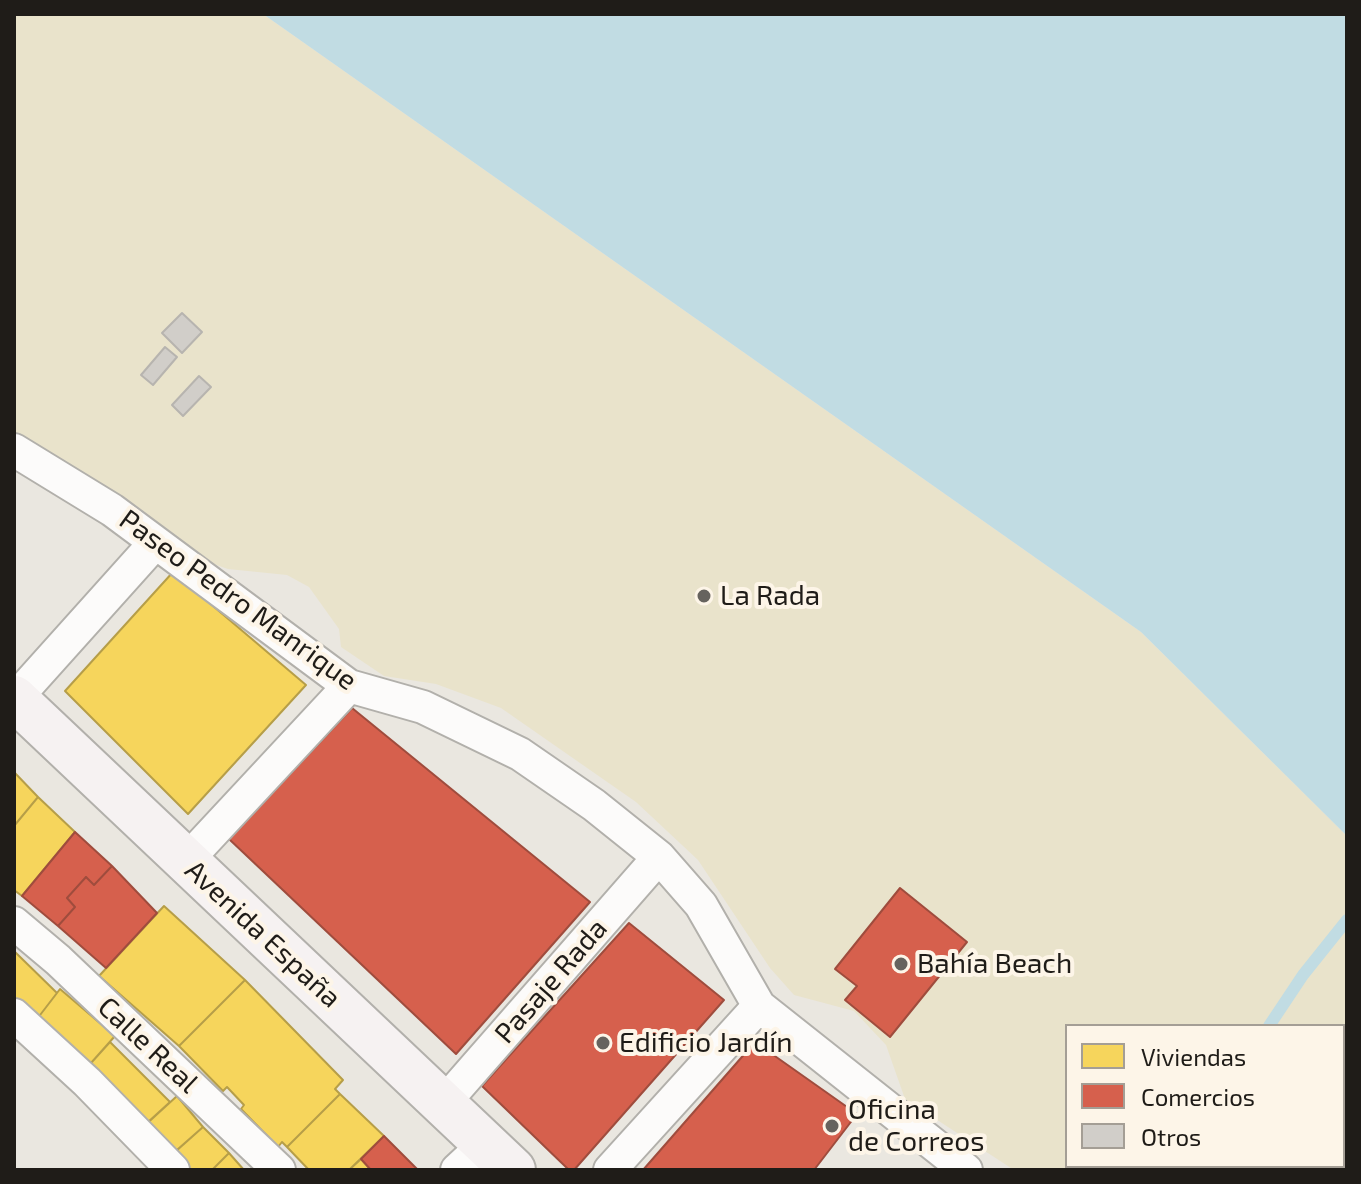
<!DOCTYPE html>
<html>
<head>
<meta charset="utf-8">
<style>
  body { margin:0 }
  #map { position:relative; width:1361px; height:1184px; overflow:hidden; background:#eae7e0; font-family:"Exo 2",sans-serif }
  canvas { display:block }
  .frame { position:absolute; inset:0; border:16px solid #1f1c18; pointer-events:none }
  .legend { position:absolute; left:1065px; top:1024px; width:280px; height:144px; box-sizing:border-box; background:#fdf5e8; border:2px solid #a49e95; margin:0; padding:10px 14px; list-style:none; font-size:24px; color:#1f1c18 }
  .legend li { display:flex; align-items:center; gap:16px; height:40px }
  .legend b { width:40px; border:2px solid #a49e95 }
</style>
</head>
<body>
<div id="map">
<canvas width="1361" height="1184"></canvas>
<div class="frame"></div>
<ul class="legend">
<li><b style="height:22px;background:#f6d55c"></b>Viviendas</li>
<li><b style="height:22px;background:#d6604d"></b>Comercios</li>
<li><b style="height:22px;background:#d1cec9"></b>Otros</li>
</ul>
</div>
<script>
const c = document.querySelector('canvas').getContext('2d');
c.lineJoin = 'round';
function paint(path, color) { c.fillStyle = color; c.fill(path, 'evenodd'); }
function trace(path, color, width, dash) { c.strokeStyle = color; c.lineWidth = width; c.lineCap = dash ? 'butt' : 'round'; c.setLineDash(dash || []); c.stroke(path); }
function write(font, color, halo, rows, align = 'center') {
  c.font = font + ' "Exo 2",sans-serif'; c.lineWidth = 8; c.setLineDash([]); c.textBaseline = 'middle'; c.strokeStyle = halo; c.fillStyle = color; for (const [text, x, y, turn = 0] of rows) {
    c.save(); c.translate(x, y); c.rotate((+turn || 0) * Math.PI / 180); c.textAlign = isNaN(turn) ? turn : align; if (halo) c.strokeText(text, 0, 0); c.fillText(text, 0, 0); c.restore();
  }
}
paint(new Path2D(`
  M14 14H263L1141 632 1347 836V1170H1014L905 1099 886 1045 854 1011 794 995 770 968 698 860 636 802 501 708 436 684 384 676 341 647 339 629 309 587 287 575 228 569 199 559 14 432ZM1067 1026H1343V1166H1067Z`), '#e9e3cb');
paint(new Path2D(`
  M263 14H1347V836L1141 632Z`), '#c1dce3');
const homes = new Path2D(`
  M173 572 306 685 188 814 65 691Z
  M14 772 38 797 14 826Z
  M38 797 75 832 22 896 14 890V826Z
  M164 906 245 980 179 1046 99 976Z
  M14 951 57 993 37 1019 14 999Z
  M245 980 343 1080 335 1089 340 1094 287 1147 282 1142 278 1147 241 1109 244 1105 227 1087 223 1091 179 1046Z
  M60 989 115 1036 91 1063 37 1019Z
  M110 1042 170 1102 147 1123 91 1063Z
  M340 1094 384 1136 349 1170H309L287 1147Z
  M177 1096 203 1127 169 1157 142 1128Z
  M203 1127 229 1153 212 1170H190L175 1152Z
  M229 1153 244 1170H212Z
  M361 1159 371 1170H349Z`);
paint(homes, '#f6d55c');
trace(homes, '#b69e48', 2);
const shops = new Path2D(`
  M352 708 590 902 456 1054 229 839Z
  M75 832 112 866 94 885 86 877 67 898 75 907 58 926 22 896Z
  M112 866 157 913 106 968 58 926 75 907 67 898 86 877 94 885Z
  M900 888 967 942 890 1037 845 1000 857 986 835 969Z
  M629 923 724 1000 574 1170H569L482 1086Z
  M755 1042 857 1114 814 1170H643Z
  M384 1136 418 1170H371L361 1159Z`);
paint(shops, '#d6604d');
trace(shops, '#9f4c3d', 2);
trace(new Path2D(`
  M1269 1026 1303 975 1347 920
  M1173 1170 1176 1166`), '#c1dce3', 12);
const building = new Path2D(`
  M182 313 202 332 182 353 162 333Z
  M165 347 177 357 153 385 141 375Z
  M199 376 211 387 183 416 172 405Z`);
paint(building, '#d1cec9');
trace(building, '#b7b4af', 2);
const street = new Path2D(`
  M14 450 112 510 349 686 423 707 520 754 594 805 659 857 701 905 759 1006 966 1170
  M15 699 155 543
  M186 861 349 686
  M14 923 58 960 279 1170
  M14 1015 87 1082 173 1170
  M443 1104 659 857
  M457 1170 485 1144
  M610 1170 759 1006`);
const secondary = new Path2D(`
  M14 698 513 1170`);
trace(street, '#b2b0ab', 36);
trace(secondary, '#b2b0ab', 48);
trace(street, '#fcfbfa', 32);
trace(secondary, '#f6f2f2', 44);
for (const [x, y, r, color] of [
  [704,596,8,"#66635e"],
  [901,964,8,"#66635e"],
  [603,1043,8,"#66635e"],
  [832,1126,8,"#66635e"]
]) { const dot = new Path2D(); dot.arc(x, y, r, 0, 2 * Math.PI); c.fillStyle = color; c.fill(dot); trace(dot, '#fdf5e8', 3); }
write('28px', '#1f1c18', '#fdf5e8', [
  ["La Rada",720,596],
  ["Bahía Beach",917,964],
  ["Edificio Jardín",619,1043],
  ["Oficina",848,1110],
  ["de Correos",848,1142]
], 'left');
write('28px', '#1f1c18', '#fdf5e8', [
  ["Paseo Pedro Manrique",238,600,36],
  ["Avenida España",263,934,43],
  ["Pasaje Rada",551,981,-49],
  ["Calle Real",148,1045,43]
]);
</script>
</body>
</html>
